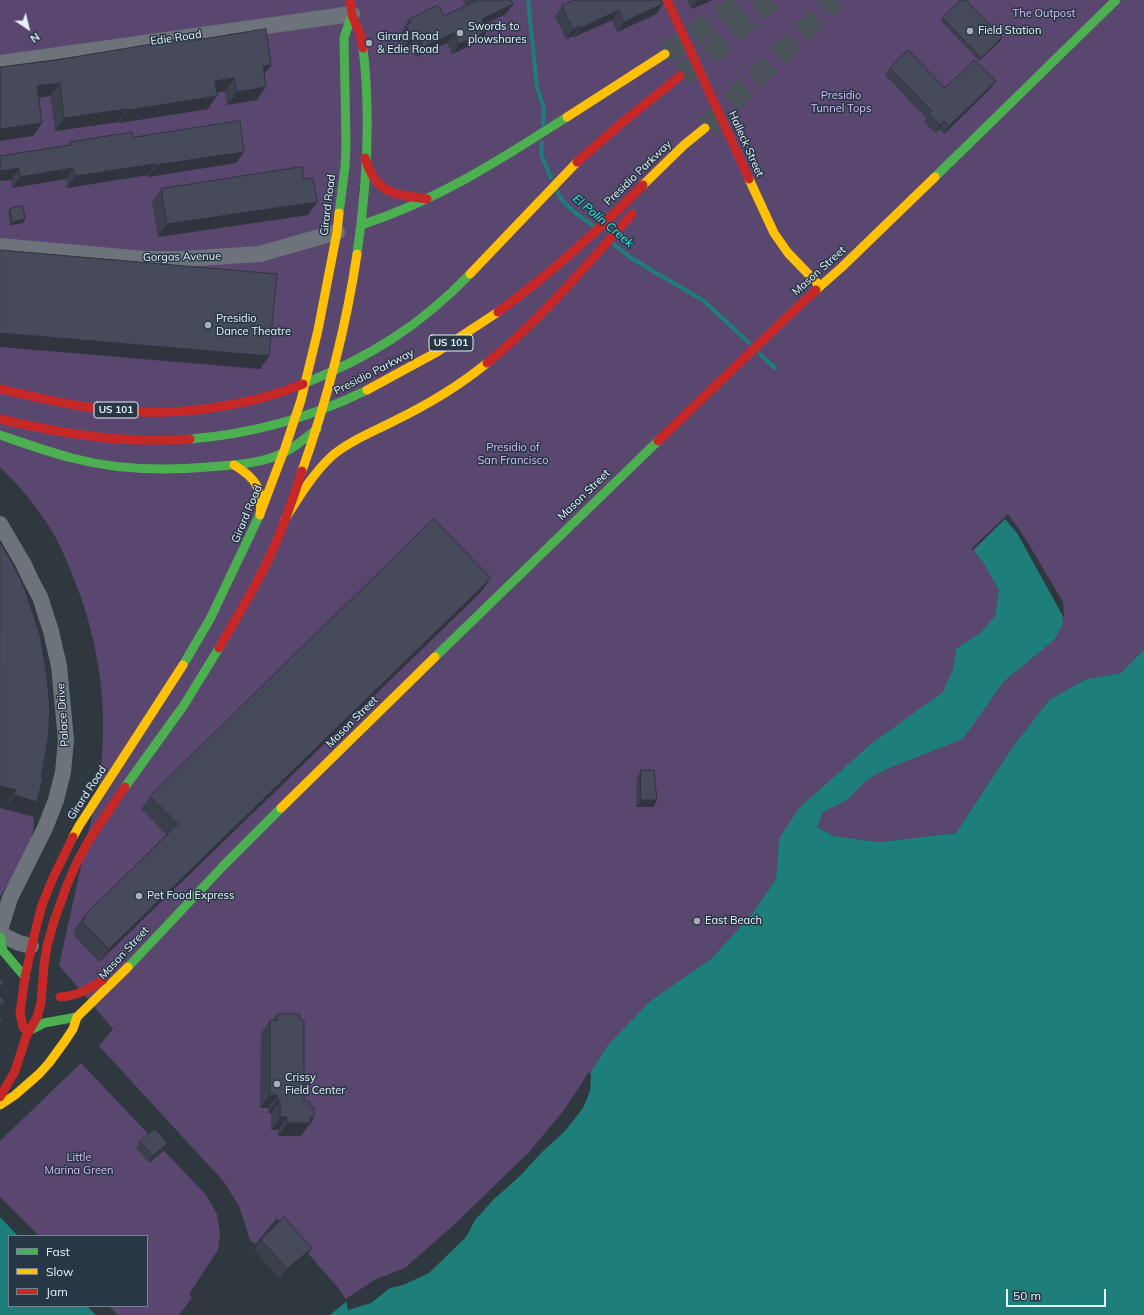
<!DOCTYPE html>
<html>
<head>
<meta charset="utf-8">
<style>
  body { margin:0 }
  #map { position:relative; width:1144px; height:1315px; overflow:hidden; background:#2f373f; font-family:Mulish,sans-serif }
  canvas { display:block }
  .legend { position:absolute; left:8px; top:1235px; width:140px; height:72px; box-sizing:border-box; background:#283746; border:1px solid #74818e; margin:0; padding:5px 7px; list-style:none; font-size:12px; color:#e7f0fa }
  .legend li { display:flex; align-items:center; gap:8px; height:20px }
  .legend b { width:20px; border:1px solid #74818e }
  .north { position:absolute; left:8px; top:8px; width:40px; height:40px; -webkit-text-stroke:3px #283746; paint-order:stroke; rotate:145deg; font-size:11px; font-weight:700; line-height:16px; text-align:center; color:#e7f0fa }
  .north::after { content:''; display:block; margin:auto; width:14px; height:18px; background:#e7f0fa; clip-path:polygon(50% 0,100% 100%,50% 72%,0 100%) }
  .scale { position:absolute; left:1006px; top:1289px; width:100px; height:18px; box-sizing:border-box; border:2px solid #e7f0fa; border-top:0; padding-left:5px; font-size:12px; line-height:14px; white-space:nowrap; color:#e7f0fa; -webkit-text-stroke:3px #283746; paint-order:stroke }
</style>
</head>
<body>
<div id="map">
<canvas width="1144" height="1315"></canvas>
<ul class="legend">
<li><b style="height:5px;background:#4caf50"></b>Fast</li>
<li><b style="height:5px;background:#ffc107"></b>Slow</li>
<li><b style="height:5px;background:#c62828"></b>Jam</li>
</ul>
<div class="north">N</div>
<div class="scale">50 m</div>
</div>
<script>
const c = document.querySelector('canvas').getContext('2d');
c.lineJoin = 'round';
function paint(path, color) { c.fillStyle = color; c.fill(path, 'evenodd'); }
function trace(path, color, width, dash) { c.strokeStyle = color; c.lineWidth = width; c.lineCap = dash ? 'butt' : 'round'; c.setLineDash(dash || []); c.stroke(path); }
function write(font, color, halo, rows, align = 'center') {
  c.font = font + ' Mulish,sans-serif'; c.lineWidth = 3; c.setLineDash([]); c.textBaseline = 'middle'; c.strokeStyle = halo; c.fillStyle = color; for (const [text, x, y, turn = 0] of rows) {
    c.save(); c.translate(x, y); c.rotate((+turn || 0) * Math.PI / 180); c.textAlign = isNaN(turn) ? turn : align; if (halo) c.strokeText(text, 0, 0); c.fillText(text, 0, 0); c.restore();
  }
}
paint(new Path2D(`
  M0 0H1144V649L1121 673 1086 679 1049 700 1014 745 956 833 879 842 834 836 817 827 779 839 776 879 752 914 741 928 711 959 650 1001 584 1084 566 1111 531 1152 459 1223 406 1269 347 1301 340 1290 277 1218 258 1241 255 1244 250 1240 239 1206 224 1182 99 1046 113 1029 59 965C68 925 77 884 86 844 90 823 96 803 99 782 110 712 99 639 72 574 66 559 59 542 50 528 36 506 19 485 0 467Z
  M0 808 34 817C35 847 15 872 0 897Z
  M81 1063 206 1195 217 1214 220 1233 218 1250 189 1294 192 1298 179 1315H118L109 1306H147V1236H39L0 1197V1141Z`), '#5a476f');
paint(new Path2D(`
  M1008 516 1061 603 1063 624 1054 640 1004 681 963 739 889 768 868 779 847 800 823 812 817 827 834 836 879 842 956 833 1014 745 1049 700 1086 679 1121 673 1144 649V1315H330L347 1301 406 1269 459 1223 531 1152 566 1111 608 1045 650 1001 711 959 752 914 776 879 779 839 799 808 872 743 943 692 953 669 956 649 981 632 995 616 999 590 983 562 974 550Z
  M0 1217 18 1236H9V1306H87L96 1315H0Z`), '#1d7e7a');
paint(new Path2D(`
  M1008 514 1025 538 1063 602 1064 618 1017 533 1005 519 972 551V548Z
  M589 1072 591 1075 590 1091 583 1108 565 1131 542 1152 520 1176 493 1200 475 1220 466 1237 429 1273 403 1285 390 1288 371 1303 348 1310 346 1299 374 1280 405 1268 457 1222 530 1151 564 1110Z`), '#2f373f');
trace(new Path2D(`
  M528 0 537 87 544 109 543 124
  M542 143 541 154 551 178
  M557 191C564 208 580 215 593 226
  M614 244 631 258 704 301 749 343
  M760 354 775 368`), '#1d7e7a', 4);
trace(new Path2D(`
  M665 54 744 0
  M682 75 720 45 771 0
  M707 126 835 0`), '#4b535b', 22, [22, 11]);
trace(new Path2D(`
  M0 63 352 14
  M0 246 145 259H182L260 254 337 232
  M0 524 23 563 31 580 40 597 51 631 59 666 66 740 63 772 56 800 45 828 10 898 0 930
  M0 934 19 943 31 946`), '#6d737a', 16);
trace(new Path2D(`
  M935 177 1116 0
  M339 213 345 167 346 144 344 38 352 14
  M361 225C438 200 500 160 567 117
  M357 254C367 186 371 116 363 48
  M303 384C370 357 420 326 470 274
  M0 435C24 443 48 452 72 458 117 470 162 471 208 467 234 465 262 464 285 452 297 446 307 437 317 429
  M190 439C252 434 312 417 367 390
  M435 657 658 441
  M183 665 210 619 260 514
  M125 787 184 705 219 648
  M0 937 3 951 25 977
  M128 967 225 864 281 808
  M27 1032 44 1023 77 1017`), '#4caf50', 9);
trace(new Path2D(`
  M567 117 665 54
  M749 179 774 233 788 253 820 286
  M643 185 684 145 705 128
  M470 274 577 162
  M816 290 842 267 935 177
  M367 390 437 352 498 312
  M234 465C256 478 263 489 260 515
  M302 471C327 400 346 328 357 254
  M260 514 285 448 301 400 318 330 337 232 339 213
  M285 519C299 497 313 473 333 455 351 440 373 432 394 421 427 405 459 386 487 363
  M281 808 435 657
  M73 837 79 826 183 665
  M0 1105 15 1095 39 1074 49 1063 65 1041 73 1029 77 1017 128 967`), '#ffc107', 9);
trace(new Path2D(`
  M350 0 352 15 360 34 363 48
  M667 0 749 179
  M365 158C376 194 393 194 427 199
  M577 162 624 121 680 76
  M498 312C550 274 598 231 643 185
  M487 363C541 319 586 266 632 214
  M0 389C39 398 77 407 117 411 177 416 247 407 303 384
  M0 419C63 434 124 444 190 439
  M658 441 787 317 816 290
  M219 648C237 617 256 586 271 554 283 527 293 499 302 471
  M60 997C77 996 89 989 103 980
  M27 1032 23 1027 20 1013 25 977 35 932 42 905 53 878 73 837
  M0 1097 15 1071 26 1037 37 1017 41 1003 44 965 47 946 54 921 67 885 77 862 89 840 125 787`), '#c62828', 9);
paint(new Path2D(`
  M463 0H511L513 4 506 14 484 24 487 31 481 41 452 54 447 43 416 57 410 45 405 47 399 35 403 30V29L409 19 444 16 466 6Z
  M574 0 656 14 617 32 612 20 574 37 573 36 566 39 555 16 562 6Z
  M687 0H713L691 9Z
  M943 18 1002 37 1000 41 979 61 941 21Z
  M195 40 265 75 257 100 227 105 225 91 216 93 208 109 119 123 118 122 55 131 50 96 39 98 42 123 33 136 0 67Z
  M890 68 945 88 990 89 944 134 939 129 935 133 924 122 926 118 885 75Z
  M133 137 244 152 236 163 148 177V175L67 188 66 179 12 188 11 180 0 156 68 145 70 142Z
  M304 179 317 202 308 215 158 237 152 202 161 189Z
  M10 209 23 223 10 225 8 212Z
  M0 542 28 814 6 808 7 803Z
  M482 591 99 962 74 936 75 928 85 915 166 835 141 809 150 796Z
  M641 770 657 800 653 807H636L637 777Z
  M277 1014 304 1101 310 1107 314 1118 301 1136H278V1130H271V1113H268V1108H260L261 1033 270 1020H273Z
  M140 1141 164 1150 149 1163 136 1148Z
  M261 1240 312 1248 305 1258 280 1279 254 1250Z`), '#3c404d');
paint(new Path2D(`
  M698 0H713L691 9Z
  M513 4 506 14 475 29 482 19Z
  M663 4 656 14 617 32 624 22Z
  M619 10 612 20 574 37 581 28Z
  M580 26 573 36 566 39 573 29Z
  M487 31 481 41 452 54 459 44Z
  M454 33 447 43 416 57 423 47Z
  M417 35 410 45 405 47 412 37Z
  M1002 37 1000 41 979 61 981 58Z
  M271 65 262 78 263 66Z
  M234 78 225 91 205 94 215 81Z
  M996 81 990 89 944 134 949 126Z
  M60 83 50 96 28 99 37 86Z
  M266 87 257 100 227 105 237 92Z
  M217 96 208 109 119 123 128 110Z
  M127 109 118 122 55 131 64 118Z
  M944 121 939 129 935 133 940 125Z
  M42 123 33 136 0 141V129Z
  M244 152 236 163 148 177 156 165Z
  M155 164 148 175 67 188 75 176Z
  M19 168 11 180 0 181V171Z
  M73 168 66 179 12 188 20 177Z
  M317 202 308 215 158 237 167 224Z
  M25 219 23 223 10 225 12 222Z
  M0 333 269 356 260 369 0 347Z
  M491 578 482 591 99 962 109 949Z
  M0 786 16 790 7 803 0 801Z
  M14 795 37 802 28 814 6 808Z
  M641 800H657L653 807H636Z
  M270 1095H277L268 1108H260Z
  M277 1100H280L271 1113H268Z
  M280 1117H287L278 1130H271Z
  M310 1117 314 1118 301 1136H278L287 1123Z
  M168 1143 164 1150 149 1163 153 1156Z
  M312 1248 305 1258 280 1279 287 1269Z`), '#31343f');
const building = new Path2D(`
  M475 0H511L513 4 482 19 487 31 459 44 454 33 423 47 417 35 412 37 406 25 411 23 409 19 438 5 444 16 476 1Z
  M574 0H661L663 4 624 22 619 10 581 28 580 26 573 29 562 6Z
  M961 0H966L1002 37 981 58 943 18Z
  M266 29 271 65 263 66 266 87 237 92 234 78 215 81 217 96 128 110 127 109 64 118 60 83 37 86 42 123 0 129V67L56 60 194 37 195 40Z
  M908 50 945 88 974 60 996 81 949 126 944 121 940 125 929 114 932 111 890 68Z
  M240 121 244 152 156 165 155 164 75 176 73 168 20 177 19 168 0 171V156L71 145 70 142 132 132 133 137Z
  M302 167 304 179 313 178 317 202 167 224 161 189Z
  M23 206 25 219 12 222 10 209Z
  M0 250 277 274 269 356 0 333Z
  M434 519 491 578 109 949 83 923 85 915 178 824 150 796Z
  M0 542 16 570 24 587 40 635 47 676 50 710 48 740 41 778H43L37 802 14 795 16 790 0 786Z
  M641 770H654L657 800H641Z
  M0 978 4 983 0 987Z
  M0 996 5 1001 0 1006Z
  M277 1014H300V1020H304V1101H310V1107H314V1118L310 1117V1123H287V1117H280V1100H277V1095H270V1020H277Z
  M0 1016 3 1019 0 1022Z
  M155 1129 168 1143 153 1156 140 1141Z
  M284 1217 312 1248 287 1269 261 1240Z`);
paint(building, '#464a5a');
trace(building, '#31343f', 1);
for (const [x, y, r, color] of [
  [970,31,4,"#a7afb9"],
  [460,33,4,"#a7afb9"],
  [369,43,4,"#a7afb9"],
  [208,325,4,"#a7afb9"],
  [139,896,4,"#a7afb9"],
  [697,921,4,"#a7afb9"],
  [277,1084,4,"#a7afb9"]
]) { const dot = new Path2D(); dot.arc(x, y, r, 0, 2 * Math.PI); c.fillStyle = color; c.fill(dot); trace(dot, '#283746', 1.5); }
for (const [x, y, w] of [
  [451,343,44],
  [116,410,44]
]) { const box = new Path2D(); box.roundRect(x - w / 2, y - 8, w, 16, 3); c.fillStyle = '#283746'; c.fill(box); trace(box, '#e7f0fa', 1); }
write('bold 10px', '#e7f0fa', null, [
  ["US 101",451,343],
  ["US 101",116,410]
]);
write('11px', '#d7baf4', '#283746', [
  ["The Outpost",1044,14],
  ["Presidio",841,96],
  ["Tunnel Tops",841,109],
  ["Presidio of",513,448],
  ["San Francisco",513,461],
  ["Little",79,1158],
  ["Marina Green",79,1171]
]);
write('11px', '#e7f0fa', '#283746', [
  ["Swords to",468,27],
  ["plowshares",468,40],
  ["Field Station",978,31],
  ["Girard Road",377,37],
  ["& Edie Road",377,50],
  ["Presidio",216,319],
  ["Dance Theatre",216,332],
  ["Pet Food Express",147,896],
  ["East Beach",705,921],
  ["Crissy",285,1078],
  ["Field Center",285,1091]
], 'left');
write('11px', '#e7f0fa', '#283746', [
  ["Edie Road",176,38,-8],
  ["Halleck Street",746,144,66],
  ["Presidio Parkway",638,173,-44],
  ["Girard Road",328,205,-83],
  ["Gorgas Avenue",182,257,-1],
  ["Mason Street",819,271,-42],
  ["Presidio Parkway",374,372,-27],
  ["Mason Street",584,495,-44],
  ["Girard Road",247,514,-67],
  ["Palace Drive",63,715,-94],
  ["Mason Street",352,722,-45],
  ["Girard Road",87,793,-57],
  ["Mason Street",124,953,-47]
]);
write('italic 12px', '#2df0e7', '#283746', [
  ["El Polín Creek",603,221,40]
]);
</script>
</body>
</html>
